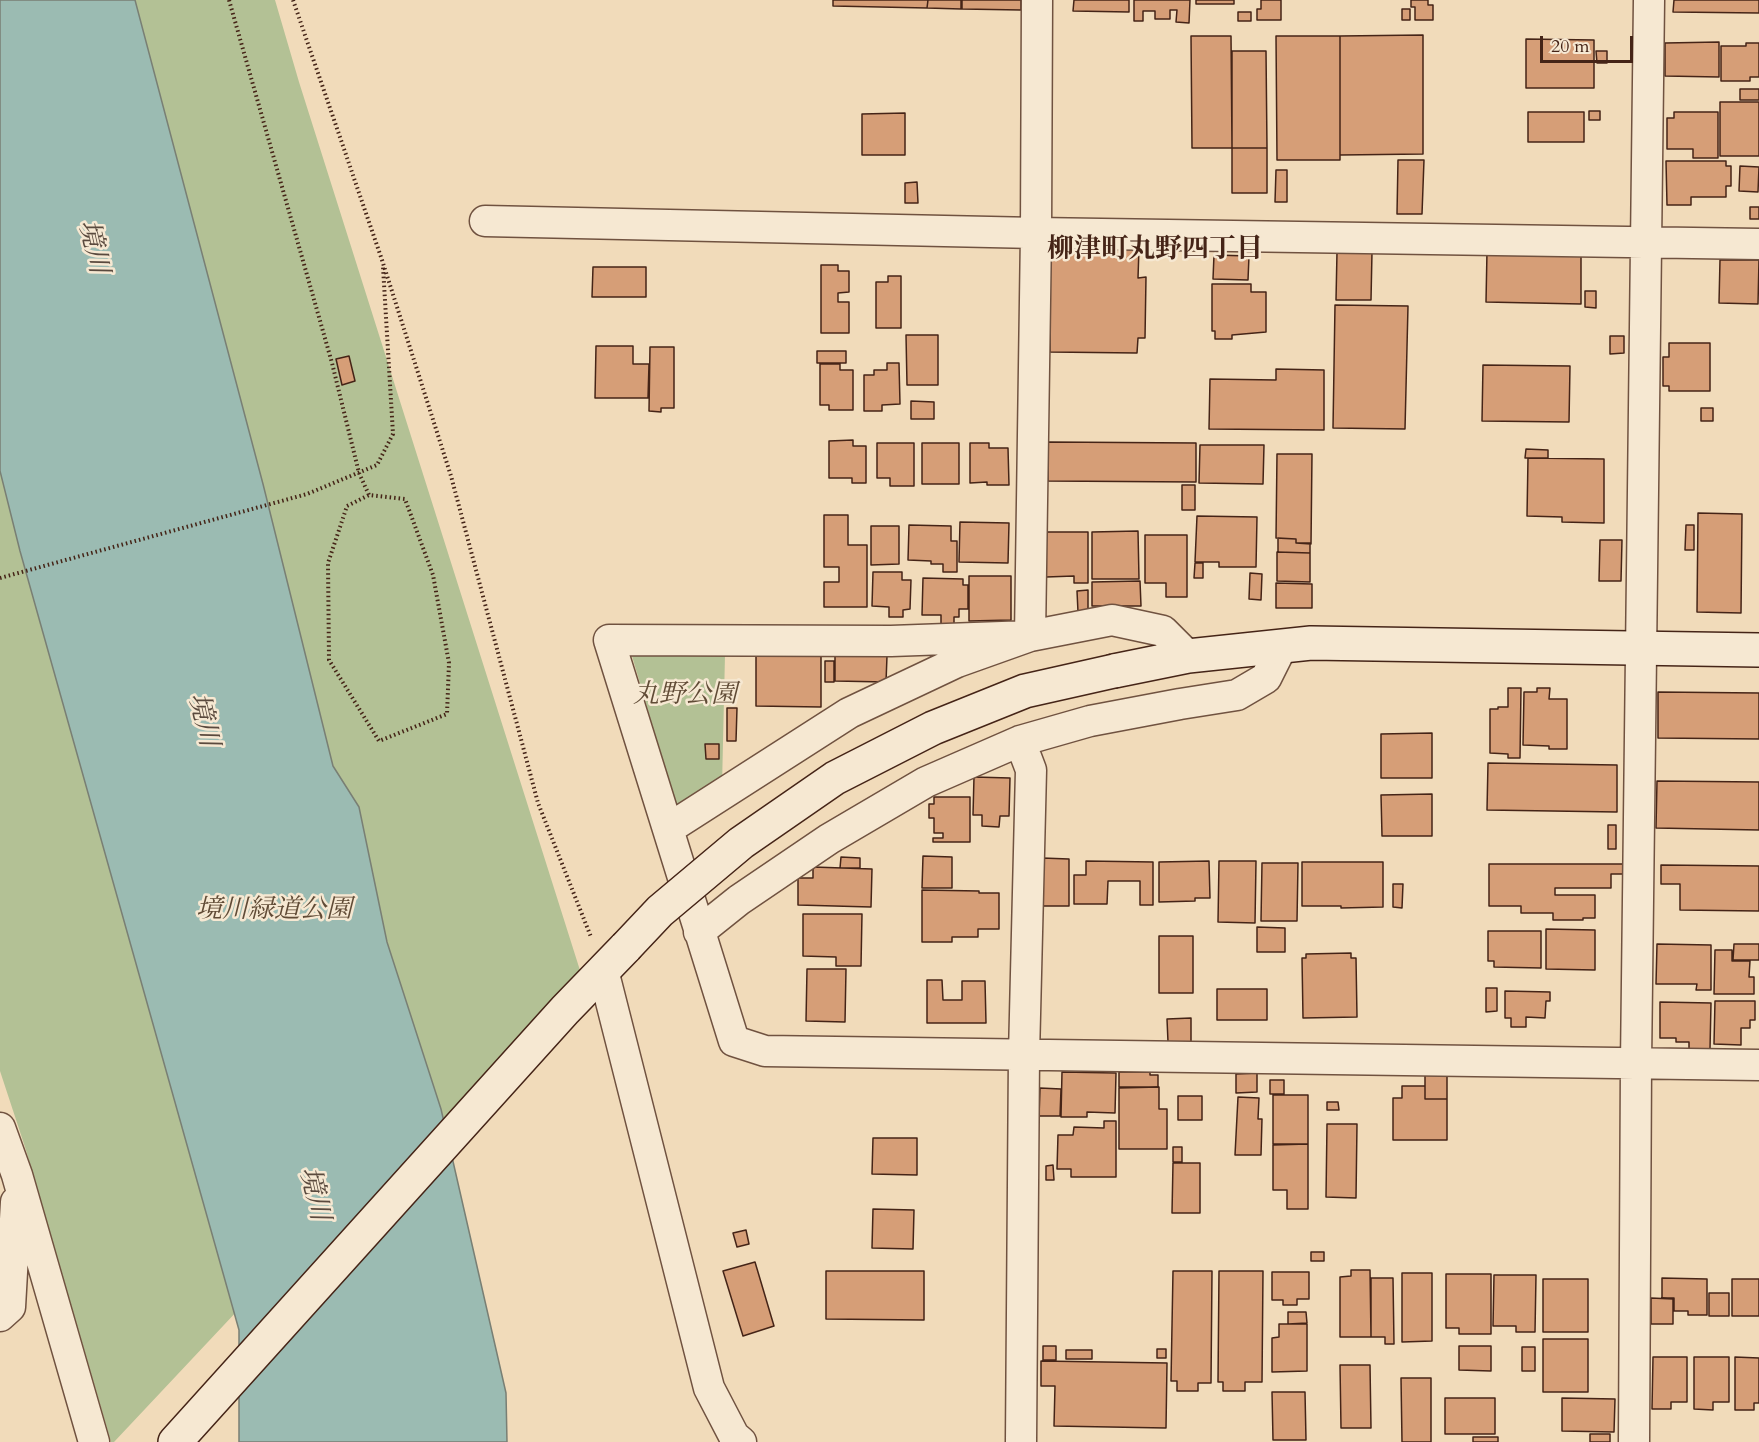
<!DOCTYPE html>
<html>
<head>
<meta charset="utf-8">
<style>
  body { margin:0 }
  #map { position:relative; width:1759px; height:1442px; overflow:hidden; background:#f1dbba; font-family:Cardo,serif }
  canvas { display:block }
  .scale { position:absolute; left:1540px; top:36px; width:93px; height:27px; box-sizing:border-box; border:3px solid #452417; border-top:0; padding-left:8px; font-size:18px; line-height:21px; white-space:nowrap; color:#452417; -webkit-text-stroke:4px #f6e8d2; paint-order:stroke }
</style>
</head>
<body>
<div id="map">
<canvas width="1759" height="1442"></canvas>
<div class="scale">20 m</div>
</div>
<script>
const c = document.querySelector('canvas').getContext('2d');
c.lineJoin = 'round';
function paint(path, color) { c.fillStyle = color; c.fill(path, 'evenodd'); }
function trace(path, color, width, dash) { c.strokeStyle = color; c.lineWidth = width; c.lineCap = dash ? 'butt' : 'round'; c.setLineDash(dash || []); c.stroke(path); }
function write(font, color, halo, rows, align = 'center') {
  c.font = font + ' Cardo,"Noto Serif JP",serif'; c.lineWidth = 5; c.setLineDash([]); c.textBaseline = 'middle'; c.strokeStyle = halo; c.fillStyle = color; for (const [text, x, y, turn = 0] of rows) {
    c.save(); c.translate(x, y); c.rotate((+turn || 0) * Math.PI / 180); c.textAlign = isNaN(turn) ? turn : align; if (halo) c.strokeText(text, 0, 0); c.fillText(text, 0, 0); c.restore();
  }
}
paint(new Path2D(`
  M0 0H275L299 82 584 983 452 1121 301 1243 114 1442H111L25 1147 0 1071Z
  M725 655 722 786 679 816 632 656Z`), '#b3c195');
const water = new Path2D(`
  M0 0H135L263 484 333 766 359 807 387 942 441 1109 506 1393 507 1442H239V1330L20 551 0 471Z`);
paint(water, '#9bbbb2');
trace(water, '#797f74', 1.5);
const building = new Path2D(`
  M833 0H928L927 8 833 6Z
  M928 0H961V9L927 8Z
  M962 0H1021V10L962 9Z
  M1074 0H1129V12L1073 11Z
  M1134 0H1190L1189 23 1176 22 1177 10H1170V19H1155V11H1143V21H1134Z
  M1196 0H1234V4H1196Z
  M1261 0H1281V20H1257V9H1261Z
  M1411 0H1428V5H1433V20H1415V7H1411Z
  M1674 0H1759V13L1673 12Z
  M1402 9H1410V20H1402Z
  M1238 12H1251V21H1238Z
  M1423 35V154L1340 155V36Z
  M1191 36H1231L1232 148H1192Z
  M1276 36H1340V160H1277Z
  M1526 39 1594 40V88H1526Z
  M1719 42V77L1665 76V43Z
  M1746 43H1759V77H1750V81H1721V46H1746Z
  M1232 51H1266L1267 148H1232Z
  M1596 51H1607V63H1597Z
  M1740 89H1759V100H1740Z
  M1720 102H1759V156H1720Z
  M1589 111H1600V120H1589Z
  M1528 112H1584V142H1528Z
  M1674 112H1718V158H1693V149H1667V118H1674Z
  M905 113V155H862V114Z
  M1232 148H1267V193H1232Z
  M1398 160H1424L1422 214H1397Z
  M1666 161H1726V166H1731V186H1726V197H1691V205H1667Z
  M1740 166 1759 167 1758 192 1739 191Z
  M1276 170H1287V202H1275Z
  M917 182 918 203H905V183Z
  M1750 207H1759V219H1750Z
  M1059 248H1139L1138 278 1146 277 1145 338H1138L1137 353 1050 352V256Z
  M1487 251 1581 252V304L1486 302Z
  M1337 252H1372L1371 300H1336Z
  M1214 255 1249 256 1248 280 1213 279Z
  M1720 260H1759L1758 304 1719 303Z
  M821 265H838V271H849V292L838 293V302H849V333H821Z
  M593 267H646V297H592Z
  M888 276H901V328H876V282H888Z
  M1212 284H1251V292H1266V332L1232 335V339H1215V331H1212Z
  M1585 291H1596V308L1585 307Z
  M1335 305 1408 306 1405 429 1333 428Z
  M906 335H938V385H907Z
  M1610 336H1624V353L1610 354Z
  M1669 343H1710V391H1669V386H1663V357H1669Z
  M596 346H633V364H649L648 398H595Z
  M650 347H674V408H661V412L649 411Z
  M817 351H846V363H817Z
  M349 356 355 381 342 385 336 359Z
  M887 363H899L900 404 882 405V411H864V375H874V370H887Z
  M820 364H840V370H853V410H829V405H820Z
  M1483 365 1570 366 1569 422 1482 421Z
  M1276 369 1324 370V430L1209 429 1210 379 1276 380Z
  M911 401 934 402V419H911Z
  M1701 408H1713V421H1701Z
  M853 440V446H866V483H852V478H829V441Z
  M1048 442 1196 443V482L1048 481Z
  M877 443H914V486H890V478H877Z
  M922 443H959V484H922Z
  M970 443H989V448H1008L1009 485H987V482L970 483Z
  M1200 445H1264L1263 484 1199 483Z
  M1526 449 1548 450V458H1525Z
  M1277 454H1312L1311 544 1296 543V539L1276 538Z
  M1528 458 1604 459V523L1562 522V517L1527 516Z
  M1182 485H1195V510H1182Z
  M1698 513 1742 514 1741 613 1697 612Z
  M824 515H848V545H867V607H824V582H839V567H824Z
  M1197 516 1257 517 1256 567H1219V562H1195Z
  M960 522 1009 523 1008 563 959 562Z
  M909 525 951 526V541H957V572H943V564H931V561L908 560Z
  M1686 525H1694V550H1685Z
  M871 526H899V564L871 565Z
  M1138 531 1139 579H1092V532Z
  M1046 532H1088V583H1074V576L1046 577Z
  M1145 535H1187V597H1166V583H1145Z
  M1278 538 1296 539V543H1310V553L1278 552Z
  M1600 540H1622L1621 581H1599Z
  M1277 552 1310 553V582L1277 581Z
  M1195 563H1203V578H1194Z
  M873 572H902V580H911L910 609 903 610V617H889V607L872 606Z
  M1250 573 1262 574 1261 600 1249 599Z
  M969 576H1011V620L969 621Z
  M923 578 963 579V585H968V609H959V617H954V625H941V615H922Z
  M1140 581 1141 606H1092V582Z
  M1276 583 1312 584V608H1276Z
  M1088 590V612H1078L1077 591Z
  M756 656H821V707L756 706Z
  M835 656H887L886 682 835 681Z
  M825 661H834V682H825Z
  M1508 688H1521L1520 758H1508V754L1490 753V709H1498V707H1508Z
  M1537 688H1550L1549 699H1567V749H1549V746L1523 745 1524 692H1537Z
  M1658 692 1759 693V739L1658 738Z
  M727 708H737L736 741H727Z
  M1432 733V778H1381V734Z
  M705 744H719V759H706Z
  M1488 763 1617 765V812L1487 810Z
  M974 777 1010 778 1009 816H1000L999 827 982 826V815H973Z
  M1657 781 1759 782V830L1656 828Z
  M1432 794V836H1382L1381 795Z
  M934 797H970V842H933V838H943V833H934V818H929V804H934Z
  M1608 825H1616V849H1608Z
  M923 856 952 857V888H922Z
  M841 857 860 858V868H840Z
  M1042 858 1069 859V906H1041Z
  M1086 861 1153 862V905H1140V881H1108L1107 904H1074V875H1086Z
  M1209 861 1210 898H1195V901L1159 902V862Z
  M1219 861H1256L1255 923 1218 922Z
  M1302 862H1383V907L1341 908V906H1302Z
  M1262 863H1298L1297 921H1261Z
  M1489 864H1623V874H1611V888H1555V895H1595V918H1583V920H1553V913H1521V906H1489Z
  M1661 865 1759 866V911L1680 910V884H1661Z
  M813 867 872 869 871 907 798 905V878H813Z
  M1393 884H1403L1402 908 1393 907Z
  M922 890 979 891V893H999V929H978V937H952V942H922Z
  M803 914H862L861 966H836V957L803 956Z
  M1257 927 1285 928V952H1257Z
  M1546 929 1595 930V970L1546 969Z
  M1488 931H1541V968L1494 967V961H1488Z
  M1159 936H1193V993H1159Z
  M1657 944 1711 945V990H1696L1697 984H1656Z
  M1734 944H1759V960H1733Z
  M1715 950H1732V961H1750L1749 977H1754V994H1714Z
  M1351 953V958H1356L1357 1017 1303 1018 1302 958H1306V954Z
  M807 969H846L845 1022 806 1021Z
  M927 980H942L943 1000H962V981H985L986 1023H927Z
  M1486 988H1497V1011L1486 1012Z
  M1217 989H1267V1020H1217Z
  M1505 991 1550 992V1001H1546L1545 1018 1526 1017V1027H1511V1018H1505Z
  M1715 1001H1755V1020H1750V1028H1741V1045L1714 1044Z
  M1660 1002 1711 1003 1710 1049H1689V1042H1676V1038H1660Z
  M1191 1018V1042H1168L1167 1019Z
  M1062 1072 1116 1073 1115 1113 1087 1112V1117H1061Z
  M1119 1072H1150V1075H1158V1087H1119Z
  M1257 1073V1092L1236 1093V1074Z
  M1425 1075H1447V1099H1425Z
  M1270 1080H1284V1094H1270Z
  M1402 1086H1425V1099H1447V1140H1393V1098H1402Z
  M1159 1087V1109H1167V1149H1119V1088Z
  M1040 1088 1061 1089 1060 1116H1039Z
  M1273 1095H1308V1144H1273Z
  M1178 1096H1202V1120H1178Z
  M1238 1097 1259 1098 1258 1119H1262L1261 1155H1235Z
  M1327 1102H1338L1339 1110H1327Z
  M1104 1121H1116V1177H1071V1169H1057L1058 1135H1073L1074 1127 1104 1128Z
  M1327 1124H1357L1356 1198 1326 1197Z
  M873 1138H917V1175L872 1174Z
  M1308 1144V1209H1287V1190H1273V1145Z
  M1173 1147H1182V1162H1173Z
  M1173 1163H1200V1213H1172Z
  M1053 1165 1054 1180H1046V1166Z
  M873 1209 914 1210 913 1249 872 1248Z
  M746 1230 749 1244 737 1247 733 1233Z
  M1311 1252H1324V1261H1311Z
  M755 1262 774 1326 743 1336 723 1271Z
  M1351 1270H1370L1371 1337H1340V1277L1351 1276Z
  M826 1271H924V1320L826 1319Z
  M1173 1271H1212L1211 1383H1198V1391H1177V1381H1171Z
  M1219 1271H1263L1262 1382H1245V1391H1223V1382H1218Z
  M1272 1272H1309V1299H1297V1305H1283V1300H1272Z
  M1402 1273H1432V1341L1402 1342Z
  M1446 1274H1491V1334H1459V1328H1446Z
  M1494 1275H1536L1535 1332H1516V1326H1493Z
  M1371 1278H1393L1394 1344H1385V1337H1371Z
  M1662 1278 1707 1279V1315H1688V1311H1674V1298H1662Z
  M1543 1279H1588V1332H1543Z
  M1732 1279H1759V1316H1732Z
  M1709 1293H1729V1316H1709Z
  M1651 1298 1673 1299V1324H1651Z
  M1288 1312H1306L1307 1323 1288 1324Z
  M1279 1324H1307V1371L1272 1372V1338L1279 1337Z
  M1543 1339H1588V1392H1543Z
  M1043 1346H1056V1360H1043Z
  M1459 1346H1491V1371L1459 1370Z
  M1522 1347H1535V1371H1522Z
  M1157 1349H1166V1358H1157Z
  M1066 1350H1092V1359H1066Z
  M1653 1357H1687V1402H1671V1409H1652Z
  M1694 1357H1729V1402H1713V1410L1694 1409Z
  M1735 1357 1759 1358V1403H1754V1410H1735Z
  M1041 1361 1167 1363 1166 1428 1054 1426 1055 1386H1041Z
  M1340 1365H1370L1371 1428H1341Z
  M1401 1378H1431V1442H1402Z
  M1272 1392H1305L1306 1440H1273Z
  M1445 1398H1495V1434H1445Z
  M1562 1398 1615 1399 1614 1432 1562 1431Z
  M1590 1434H1610V1442H1590Z
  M1473 1437H1498V1442H1473Z`);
paint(building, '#d69e77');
trace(building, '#452417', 1.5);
const street = new Path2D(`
  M1037 0 1036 233 1030 636 891 641 609 640 734 1041 765 1051 1759 1065
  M485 221 1036 233 1759 244
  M1020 741 1031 770 1024 1055 1021 1442
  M668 829 849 713 957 662 1030 636 1112 620 1163 631 1188 656
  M699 932 739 900 829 839 926 782 1020 741 1090 721 1180 704 1237 695 1266 678 1282 646
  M603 970 709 1388 734 1436 741 1442
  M0 1128 17 1175 94 1442
  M0 1316 10 1307 16 1202
  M1634 1442 1636 1063 1649 0`);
const secondary = new Path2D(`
  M1114 671 1188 656 1311 643 1759 650
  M175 1442 565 1010 626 947`);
trace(street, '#705240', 33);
trace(secondary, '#452417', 36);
trace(new Path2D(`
  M229 0 332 363 359 473 369 495 405 499 433 575 449 663 447 714 379 741 329 660 328 563 347 506 369 495
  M293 0 382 260 451 476 538 803 591 937
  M0 578 307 494 377 465 393 434 383 267`), '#452417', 4, [1.5, 3]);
trace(street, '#f6e8d2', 30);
trace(secondary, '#f6e8d2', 33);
const secondaryBridge = new Path2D(`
  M626 947 660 911 741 843 835 778 933 728 1025 691 1114 671`);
trace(secondaryBridge, '#452417', 36, []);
trace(secondaryBridge, '#f6e8d2', 33);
write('italic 26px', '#604b36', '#f6e8d2', [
  ["丸野公園",685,696],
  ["境川緑道公園",274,911]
]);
write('italic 27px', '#5a4a3e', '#f6e8d2', [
  ["境川",92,247,77],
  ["境川",202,720,77],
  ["境川",313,1194,77]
]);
write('bold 27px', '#452417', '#f6e8d2', [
  ["柳津町丸野四丁目",1155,251]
]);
</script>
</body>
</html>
